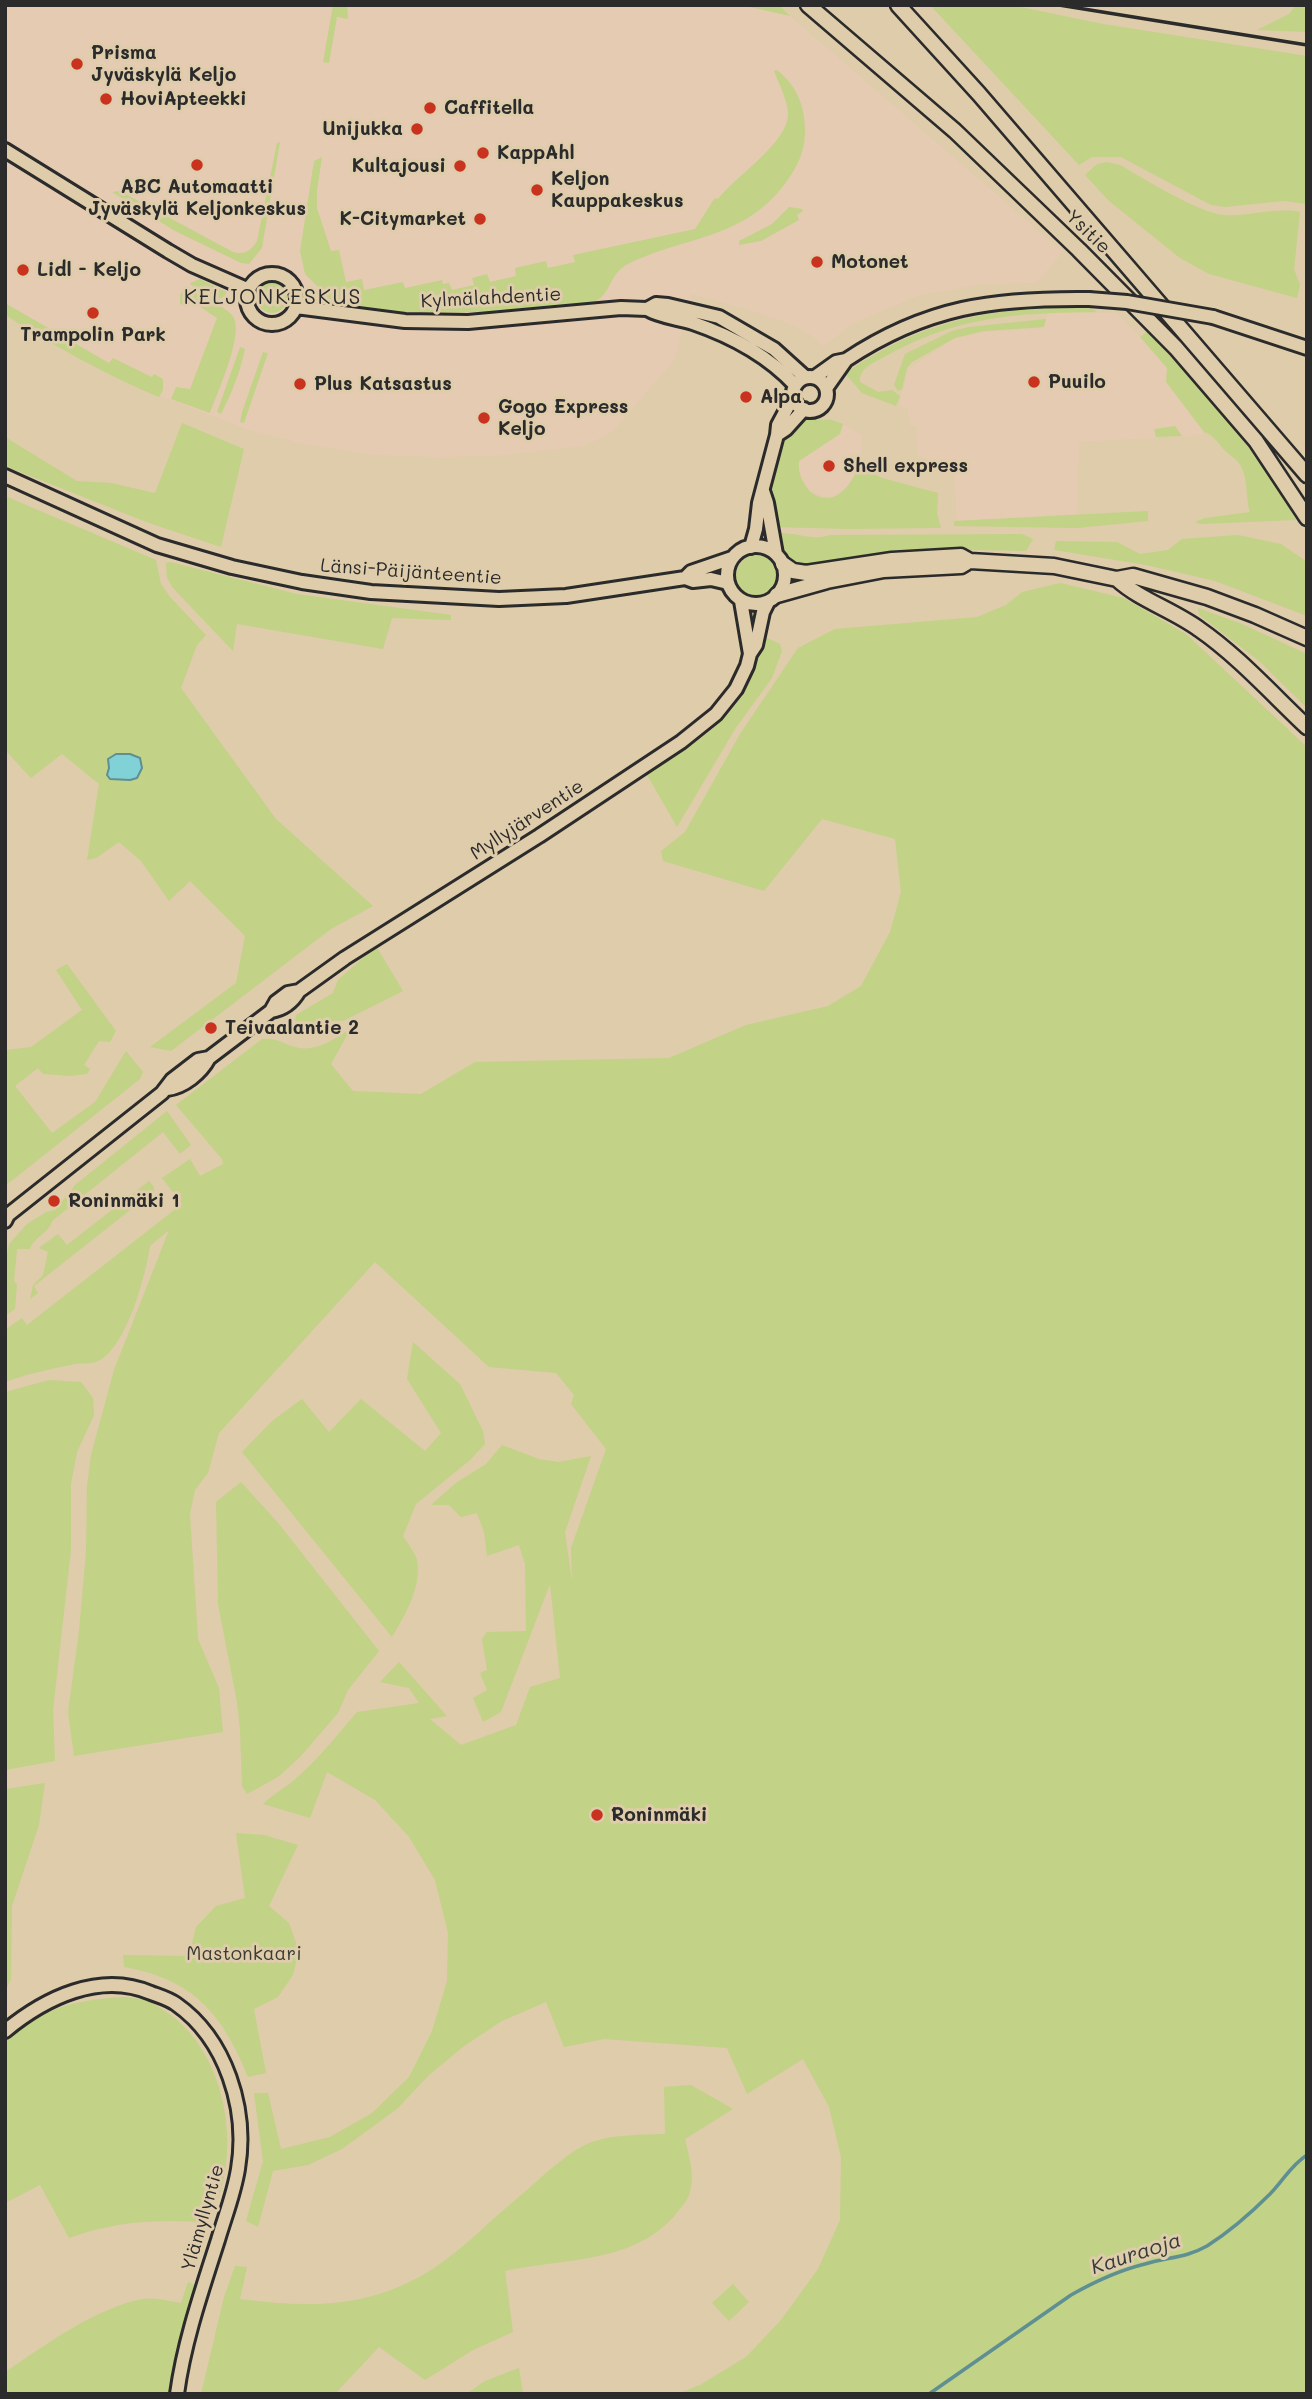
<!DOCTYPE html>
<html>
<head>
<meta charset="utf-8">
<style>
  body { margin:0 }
  #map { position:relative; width:1312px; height:2399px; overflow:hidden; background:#deccaa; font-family:Mali,sans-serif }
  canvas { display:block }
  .frame { position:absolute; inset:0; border:7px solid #2b2b2b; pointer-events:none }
</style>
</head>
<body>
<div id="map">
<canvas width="1312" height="2399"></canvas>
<div class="frame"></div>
</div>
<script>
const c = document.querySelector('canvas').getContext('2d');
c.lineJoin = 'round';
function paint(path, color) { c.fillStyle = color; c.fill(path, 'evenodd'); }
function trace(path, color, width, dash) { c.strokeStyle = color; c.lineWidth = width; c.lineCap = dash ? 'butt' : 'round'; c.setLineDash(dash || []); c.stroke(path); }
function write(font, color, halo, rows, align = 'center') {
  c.font = font + ' Mali,sans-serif'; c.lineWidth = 6; c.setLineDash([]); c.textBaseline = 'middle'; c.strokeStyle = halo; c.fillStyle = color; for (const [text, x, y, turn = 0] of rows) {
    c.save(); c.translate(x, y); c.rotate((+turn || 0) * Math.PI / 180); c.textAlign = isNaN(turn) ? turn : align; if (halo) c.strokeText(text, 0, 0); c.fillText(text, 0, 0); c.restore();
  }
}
paint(new Path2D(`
  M5 5H741L790 16 1063 252 1036 283 983 284 920 295 856 322 823 346 814 337 790 324 749 310 692 294 674 360 613 431 585 446 494 456 436 457 374 455 303 444 250 430 133 386 93 367 5 315Z
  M1048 313H1116L1140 337 1167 368 1204 432 1202 435 1079 442 1077 514 957 521 954 471 918 455 916 426H910L909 416 907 415 909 409 899 405 909 369 955 338 984 332 1043 328Z
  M843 424 861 435V456L856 472 847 487 833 497 822 496 810 491 799 474V461L840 434Z`), '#e6cbb3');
paint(new Path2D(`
  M333 5H347L348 19 337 17 329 63 323 62Z
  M741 5H779L790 16Z
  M930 5H1011L1103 24 1307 56V204L1283 201 1225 207 1211 205 1121 157H1092L1079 165Z
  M1296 5H1307V32L1257 30 1289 14Z
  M777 70C797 86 805 106 805 131 805 152 797 168 784 185 742 240 685 236 628 264 608 274 613 293 594 302 499 312 416 320 321 302L322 291 305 274 300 251 314 161 322 157 317 191V208L331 251 339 250 346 282 362 279 364 290 403 282 405 288 442 280 443 284 449 283 452 290 474 285 472 278 487 274 490 282 516 276 515 268 546 261 548 268 575 262 573 255 695 229 714 199 719 198C736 176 789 142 788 113 787 99 779 84 774 71Z
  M280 142 262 248 249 264 241 263 175 231 112 192 120 191 233 252C244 255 251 251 257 241L277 143Z
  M1107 162 1120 165C1145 179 1198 213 1224 215 1249 217 1274 207 1300 212L1294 269 1300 285 1297 298 1209 274 1180 258 1109 201 1085 175 1097 164Z
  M789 207 802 209 803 211 797 215 799 220 761 241 739 245V241L772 224Z
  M200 279 227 292 224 297 218 299 191 285 190 283Z
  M257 298a15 15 0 1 1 30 0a15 15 0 1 1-30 0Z
  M184 288C197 294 223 305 232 315 246 331 217 393 210 413L171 399 176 387 190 389 217 318 185 297 182 305 180 304V295Z
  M5 303 109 363 113 358 152 377 154 374 163 379V390L159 397C105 375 55 346 5 315Z
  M1047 308H1090L1097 312C1015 313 957 316 884 357 873 363 859 368 860 382L878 392 892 390 900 396 896 406 862 393 845 373C911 328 969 312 1047 308Z
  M1046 319 1044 327 984 331 955 338 912 362 907 368 902 389 898 391 894 385 905 354 952 331 969 327Z
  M1147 332C1202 390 1258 450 1296 520L1200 524 1195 522 1205 518 1250 512C1245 497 1249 475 1238 462 1235 458 1229 455 1225 451 1218 443 1214 435 1204 432L1166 382 1167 368 1140 337Z
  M240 347 245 349C240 372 232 393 221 414L217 412Z
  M263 352 268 353 244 423 240 422 242 412Z
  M803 419 832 420 843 424 840 434 799 461C797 479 811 503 833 497 846 493 854 477 859 466L882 478 938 493 937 514 941 528 849 529 774 527C769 492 767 438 803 419Z
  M182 423 244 449 221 547 149 523 5 466V437L77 481 111 483 155 493Z
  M1175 426 1182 436 1156 437 1154 429Z
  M5 496 156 560 161 584 170 597 206 635 197 645 181 688 276 819 373 906 331 929 171 1051 150 1047 236 983 245 936 190 881 169 901 141 861 119 842 96 858 87 860 99 784 62 754 31 778 5 750Z
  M1148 511V521L1077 528 954 526V521Z
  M780 533C797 533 814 541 830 535L1022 534 1033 539 1026 551 924 549 848 559 804 568 789 561 781 549 777 535Z
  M1238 535 1281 544 1307 562V616L1215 581 1146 565 1054 550 1056 541 1117 542 1140 554 1168 550 1182 539Z
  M736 576a21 21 0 1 1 42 0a21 21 0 1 1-42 0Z
  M170 562 297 594 451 615V620L392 618 383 649 237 624 233 651 172 587 167 577 166 563Z
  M1060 583 1124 598 1186 634 1307 747V2394H677L700 2385 746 2357 781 2320 818 2269 840 2220 841 2157 829 2107 803 2059 747 2094 727 2048 604 2039 564 2047 546 2002 502 2021 464 2046 428 2076 397 2109 342 2149 308 2165 273 2171 258 2227 246 2221 263 2161 254 2093H268L281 2149 330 2137 372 2113 409 2077 432 2031 447 1981 448 1933 435 1880 409 1837 375 1800 327 1772 310 1818 263 1804C272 1795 283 1789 293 1781 317 1761 337 1735 357 1712L419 1703 409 1688 380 1682 399 1662 447 1716 430 1719 461 1745 516 1725 530 1687 560 1678 550 1584 501 1712 483 1722 473 1698 487 1690 480 1673 487 1670 482 1639 487 1632 526 1631 525 1564 519 1545 487 1556 484 1532 477 1513 461 1517 449 1505H431L456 1483 486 1464 502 1445 539 1459 558 1462 591 1456 565 1532 572 1582 571 1548 606 1449 571 1404 574 1395 556 1373 489 1367 375 1262 219 1433 208 1473 195 1490 190 1514 198 1639 219 1688 223 1732 74 1756 68 1712 79 1631 86 1552 87 1486 91 1455 114 1370 169 1230 150 1246C146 1274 126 1351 96 1362 90 1364 81 1363 75 1364 51 1369 27 1374 5 1382V1330L22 1318 27 1325 182 1204 162 1178 190 1159 200 1176 223 1164 222 1159 176 1105 262 1039C273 1038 279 1041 289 1045 312 1055 332 1041 351 1028L331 1064 353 1091 421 1094 475 1062 669 1058 746 1025 828 1006 861 986 890 932 901 892 895 839 822 819 764 891 663 861 661 851 685 832 740 734 798 648 835 629 977 617 1006 605 1022 592Z
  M1198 608 1242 624 1307 654V708L1259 661 1199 615Z
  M767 638 780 644 782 651 772 678 735 729 677 827 646 773C681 752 722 730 743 693 752 679 756 647 767 638Z
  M376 946 403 991 343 1021C326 1017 311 1037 295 1023L296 1015 333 993 338 980Z
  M67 964 116 1031 110 1042 99 1041 84 1065 90 1069 87 1074 70 1076 43 1074 38 1068 15 1086 52 1133 95 1102 126 1051 143 1072 140 1079 5 1186V1050L31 1047 82 1010 56 970Z
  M167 1111 191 1145 180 1154 163 1132 52 1221C49 1233 34 1237 30 1249H17L14 1281 17 1284 15 1309 5 1316V1263L9 1244 27 1224 46 1212 55 1210 75 1185Z
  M149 1181 154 1187V1201L149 1195 34 1286 38 1293 30 1299 33 1285 43 1275 48 1252 39 1248 58 1234 67 1245Z
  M413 1342 460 1384 483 1431 485 1444 470 1460 416 1504 403 1536C407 1543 415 1552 417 1560 422 1587 405 1615 392 1637L242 1452 272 1421 302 1399 329 1432 361 1399 425 1451 441 1433 407 1379Z
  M49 1380 81 1382 93 1398 94 1415 77 1452 71 1484V1550L53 1710 55 1761 5 1770V1392Z
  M241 1482 279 1524 379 1651 348 1690 338 1713 300 1757 278 1777 247 1794 242 1786 240 1729 237 1702 218 1604 216 1502Z
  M45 1783 39 1825 12 1906 11 1979 5 1992V1789Z
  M236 1833 264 1835 298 1845 269 1906 289 1923 299 1951 293 1975 278 1997 254 2009 266 2073 248 2077C223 2014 193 1979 124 1967L123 1955 189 1956 196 1927 216 1906 245 1898Z
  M125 1997C132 1998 140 1998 146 2000 153 2002 159 2008 165 2011 221 2047 240 2135 219 2196 216 2205 206 2214 200 2222 154 2219 113 2222 69 2238L40 2185 5 2203V2040C46 2007 74 2000 125 1997Z
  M691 2085 733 2109 685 2139C689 2157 695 2174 690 2192 689 2198 683 2205 679 2210 639 2264 564 2258 505 2271L513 2332 473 2350 425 2380 379 2347 335 2394H201L224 2297 235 2266 247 2267 240 2299C311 2308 371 2309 434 2268 465 2248 491 2219 520 2196 539 2180 569 2150 592 2142 614 2134 642 2135 665 2134L664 2087Z
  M188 2282 195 2285 170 2394H5V2372C44 2346 97 2307 143 2299 155 2297 169 2301 181 2303Z
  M733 2284 749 2302 729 2321 712 2303Z
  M519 2368 523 2394H466L485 2381Z`), '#c2d287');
const water = new Path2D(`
  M116 754H130L140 758 142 768 137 778 130 780 110 779 107 775 109 768 108 759Z`);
paint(water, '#80d2d6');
trace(water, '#5e8f92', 2);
trace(new Path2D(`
  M929 2394 1071 2295C1094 2282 1120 2270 1145 2264 1168 2257 1186 2258 1207 2246 1229 2232 1252 2212 1270 2194 1283 2181 1291 2165 1307 2155`), '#5e8f92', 3.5);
const secondary = new Path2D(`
  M5 150 168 251 192 265 249 290
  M247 299a25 25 0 1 1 50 0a25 25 0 1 1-50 0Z
  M296 307 405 321 468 322 621 308 647 309 656 304 668 305 719 317 774 349 805 377
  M647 309C660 317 678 318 693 323 731 336 768 356 795 385
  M1213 317 1307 348
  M793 394a17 17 0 1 1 34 0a17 17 0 1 1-34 0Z
  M815 377 836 362 846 360C927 306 995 298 1089 299
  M827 387 846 360
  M777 435 786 429 804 409
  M5 476 157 545 232 567 302 582 371 592 499 599 566 596 685 578 693 581 711 579 728 583
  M763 491 767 503 776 554
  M727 575a29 29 0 1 1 58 0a29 29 0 1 1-58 0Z
  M751 547 756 529 759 503 777 435 778 425 793 397
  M685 578 691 572 732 558
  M741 601 750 654
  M271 1011C284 1009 292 1003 299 991
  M167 1089C184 1087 201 1073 209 1058L271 1011 276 1002 288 993 299 991 345 958 539 836 681 742 716 714 736 689 747 666 750 654 756 645 763 612 768 602
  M5 1221 8 1215 162 1093 172 1080 198 1060 209 1058
  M5 2031C45 1998 100 1971 151 1993 159 1996 169 1999 176 2004 226 2039 248 2109 238 2169 234 2194 225 2216 218 2240 202 2290 184 2342 177 2394`);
const highway = new Path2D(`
  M808 5 955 131 1079 250 1176 348 1256 441 1307 518
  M898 5 979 94 1307 475
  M783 564 793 571 806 573 892 560 961 556 970 561 1054 566 1117 579 1133 576 1207 597 1255 615 1307 638
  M1117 579C1140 600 1173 610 1199 629 1238 656 1272 694 1307 727
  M777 595 827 581 884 570 961 566 966 563`);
trace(secondary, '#2b2b2b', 18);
trace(highway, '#2b2b2b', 19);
trace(secondary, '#deccaa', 12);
trace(highway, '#deccaa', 14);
trace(new Path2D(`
  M1059 5 1307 45`), '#2b2b2b', 3.5);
const secondaryBridge = new Path2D(`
  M1089 299 1127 302 1213 317`);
trace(secondaryBridge, '#2b2b2b', 18, []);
trace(secondaryBridge, '#deccaa', 12);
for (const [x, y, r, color] of [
  [77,64,7,"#c8321e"],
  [106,99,7,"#c8321e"],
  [430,108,7,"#c8321e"],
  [417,129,7,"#c8321e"],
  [483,153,7,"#c8321e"],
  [197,165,7,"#c8321e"],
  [460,166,7,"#c8321e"],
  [537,190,7,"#c8321e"],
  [480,219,7,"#c8321e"],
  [817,262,7,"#c8321e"],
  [23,270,7,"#c8321e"],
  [93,313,7,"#c8321e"],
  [1034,382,7,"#c8321e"],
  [300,384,7,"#c8321e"],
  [746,397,7,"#c8321e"],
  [484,418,7,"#c8321e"],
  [829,466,7,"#c8321e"],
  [211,1028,7,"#c8321e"],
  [54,1201,7,"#c8321e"],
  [597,1815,7,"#c8321e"]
]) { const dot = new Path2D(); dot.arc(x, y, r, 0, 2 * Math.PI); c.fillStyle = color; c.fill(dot); trace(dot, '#deccaa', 2.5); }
write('bold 19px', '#2b2b2b', '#deccaa', [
  ["Prisma",91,53],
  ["Jyväskylä Keljo",91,75],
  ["HoviApteekki",120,99],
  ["Caffitella",444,108],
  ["Unijukka",403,129,"right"],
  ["KappAhl",497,153],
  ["Kultajousi",446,166,"right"],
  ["Keljon",551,179],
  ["Kauppakeskus",551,201],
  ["ABC Automaatti",197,187,"center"],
  ["Jyväskylä Keljonkeskus",197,209,"center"],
  ["K-Citymarket",466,219,"right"],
  ["Motonet",831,262],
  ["Lidl - Keljo",37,270],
  ["Trampolin Park",93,335,"center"],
  ["Puuilo",1048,382],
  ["Plus Katsastus",314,384],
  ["Alpa",760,397],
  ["Gogo Express",498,407],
  ["Keljo",498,429],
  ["Shell express",843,466],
  ["Teivaalantie 2",225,1028],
  ["Roninmäki 1",68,1201],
  ["Roninmäki",611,1815]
], 'left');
write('19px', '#2b2b2b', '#deccaa', [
  ["Ysitie",1088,232,44],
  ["Kylmälahdentie",491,298,-3],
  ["Länsi-Päijänteentie",411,572,4],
  ["Myllyjärventie",527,820,-33],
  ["Ylämyllyntie",203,2218,-74]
]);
write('19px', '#3a3c34', '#deccaa', [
  ["Mastonkaari",244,1954]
]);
c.letterSpacing = '2px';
write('21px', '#2b2b2b', '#deccaa', [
  ["KELJONKESKUS",273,298]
]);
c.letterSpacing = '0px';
write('italic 21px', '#343c3c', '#deccaa', [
  ["Kauraoja",1136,2254,-18]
]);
</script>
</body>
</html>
